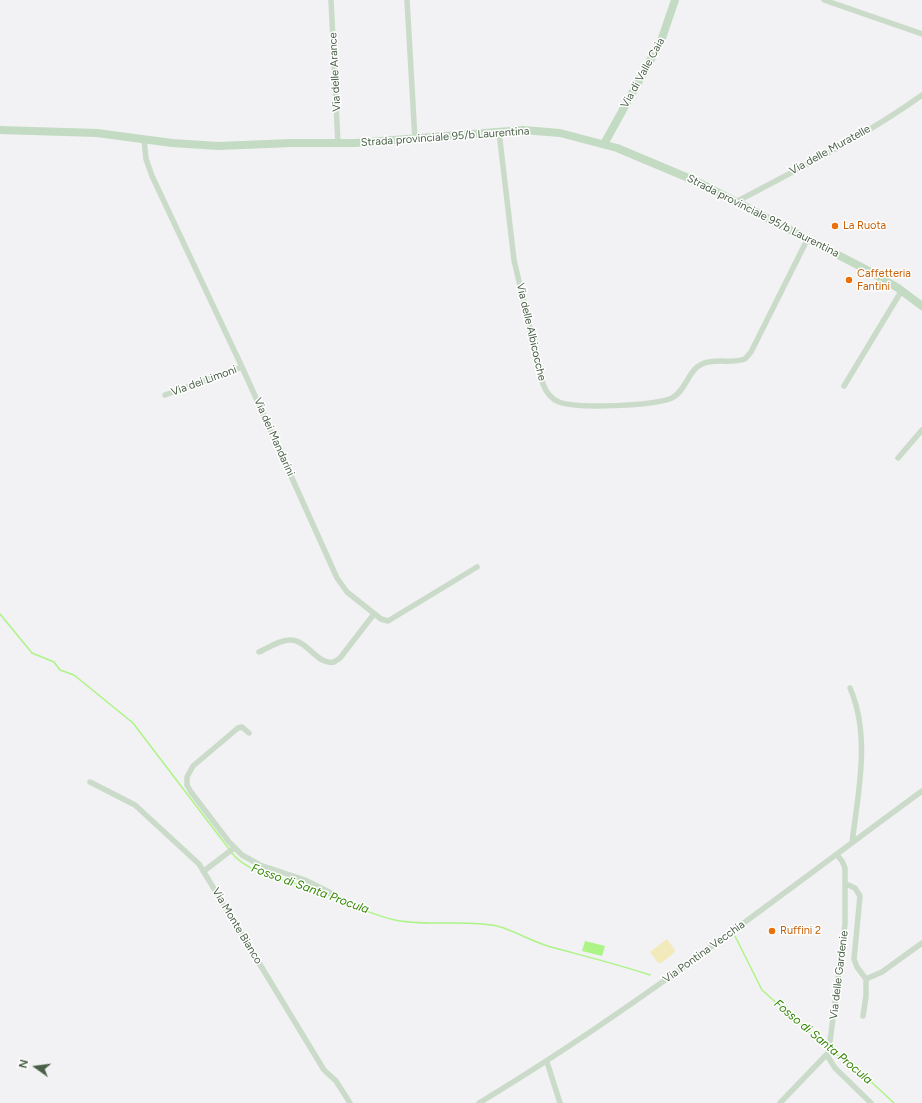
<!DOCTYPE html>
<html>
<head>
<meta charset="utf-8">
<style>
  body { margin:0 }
  #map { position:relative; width:922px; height:1103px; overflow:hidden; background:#f2f1f3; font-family:Figtree,sans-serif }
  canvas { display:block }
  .north { position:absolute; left:16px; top:1047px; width:40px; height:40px; -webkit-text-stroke:3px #fff; paint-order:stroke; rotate:284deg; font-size:11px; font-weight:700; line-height:16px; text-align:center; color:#496047 }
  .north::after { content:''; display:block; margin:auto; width:14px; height:18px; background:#496047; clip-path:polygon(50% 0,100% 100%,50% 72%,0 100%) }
</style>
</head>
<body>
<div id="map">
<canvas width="922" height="1103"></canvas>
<div class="north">N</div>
</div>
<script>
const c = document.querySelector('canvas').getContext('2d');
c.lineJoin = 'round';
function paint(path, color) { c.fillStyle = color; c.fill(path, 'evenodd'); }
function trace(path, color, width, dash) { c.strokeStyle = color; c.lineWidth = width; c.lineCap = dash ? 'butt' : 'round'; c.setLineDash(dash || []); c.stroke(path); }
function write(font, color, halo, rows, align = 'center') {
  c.font = font + ' Figtree,sans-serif'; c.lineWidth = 3; c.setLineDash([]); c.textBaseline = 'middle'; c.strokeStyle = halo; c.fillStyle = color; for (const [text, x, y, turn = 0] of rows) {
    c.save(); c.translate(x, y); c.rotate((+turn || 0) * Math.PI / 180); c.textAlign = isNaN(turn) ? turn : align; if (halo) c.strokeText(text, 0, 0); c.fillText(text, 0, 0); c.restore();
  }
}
paint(new Path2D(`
  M667 939 675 950 674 953 661 963H658L650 952Z`), '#f3eabc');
paint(new Path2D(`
  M585 941 605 946 602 956 582 951Z`), '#acf486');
trace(new Path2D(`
  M0 614 32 653 54 662 60 670 74 675 133 723 229 849
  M231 852C248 875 292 881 318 891 344 901 368 914 395 920 427 927 465 919 497 926 516 931 532 942 551 947 584 956 617 964 650 975
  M735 936 762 990 828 1049
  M831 1051 851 1063 894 1103`), '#acf486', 1.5);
trace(new Path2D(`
  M331 0 338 144
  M407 0 415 140
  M824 0 922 34
  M499 132 514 260 543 384C546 392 551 399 559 402 577 409 653 406 672 398 686 391 688 370 702 364 715 358 731 364 745 359L751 352 808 238
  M144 139 146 159 152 176 242 367 337 578 347 592 381 619 388 621 477 567
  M736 202C799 168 864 137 922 95
  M844 386 902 290
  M165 395 242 367
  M898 458 922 430
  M259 652C268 648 281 639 291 640 307 640 318 666 334 662L340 658 374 614
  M850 688C871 736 858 793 852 843
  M249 733 242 727 238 728 193 766 187 777V785L191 792 229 842 242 855 260 865 305 880 335 895
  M90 782 135 805 199 864 324 1070 336 1081 350 1103
  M837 855 842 861 845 868V924L828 1057 835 1068 871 1103
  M204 871 234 848
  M846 884 855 888 860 896 854 959 857 967 866 979 882 972 922 943
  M863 1016 866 996V979
  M547 1062 560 1103
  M479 1103C634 1010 776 898 922 791
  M780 1103 828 1053`), '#cbdbc9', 5.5);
trace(new Path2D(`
  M0 130 97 133 172 143 218 146 292 143H355L523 130 560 133 617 148 698 182 867 270 898 288 922 306
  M604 144 661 41 675 0`), '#c3dbc2', 8);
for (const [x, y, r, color] of [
  [835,226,4,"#e8710a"],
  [849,280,4,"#e8710a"],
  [772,931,4,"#e8710a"]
]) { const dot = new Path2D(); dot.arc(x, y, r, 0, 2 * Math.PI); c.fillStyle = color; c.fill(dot); trace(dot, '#fff', 1.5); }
write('11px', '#496047', '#fff', [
  ["Via delle Arance",335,72,-93],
  ["Via di Valle Caia",643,73,-61],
  ["Strada provinciale 95/b Laurentina",445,137,-4],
  ["Via delle Muratelle",830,150,-29],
  ["Strada provinciale 95/b Laurentina",763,216,27],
  ["Via delle Albicocche",531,332,77],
  ["Via dei Limoni",204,381,-20],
  ["Via dei Mandarini",274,437,66],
  ["Via Monte Bianco",237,926,59],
  ["Via Pontina Vecchia",704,952,-36],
  ["Via delle Gardenie",839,975,-83]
]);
write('11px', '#c56008', '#fff', [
  ["La Ruota",843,226],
  ["Caffetteria",857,274],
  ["Fantini",857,287],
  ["Ruffini 2",780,931]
], 'left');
write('italic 12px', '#328705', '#fff', [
  ["Fosso di Santa Procula",310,889,20],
  ["Fosso di Santa Procula",823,1042,40]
]);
</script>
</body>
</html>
